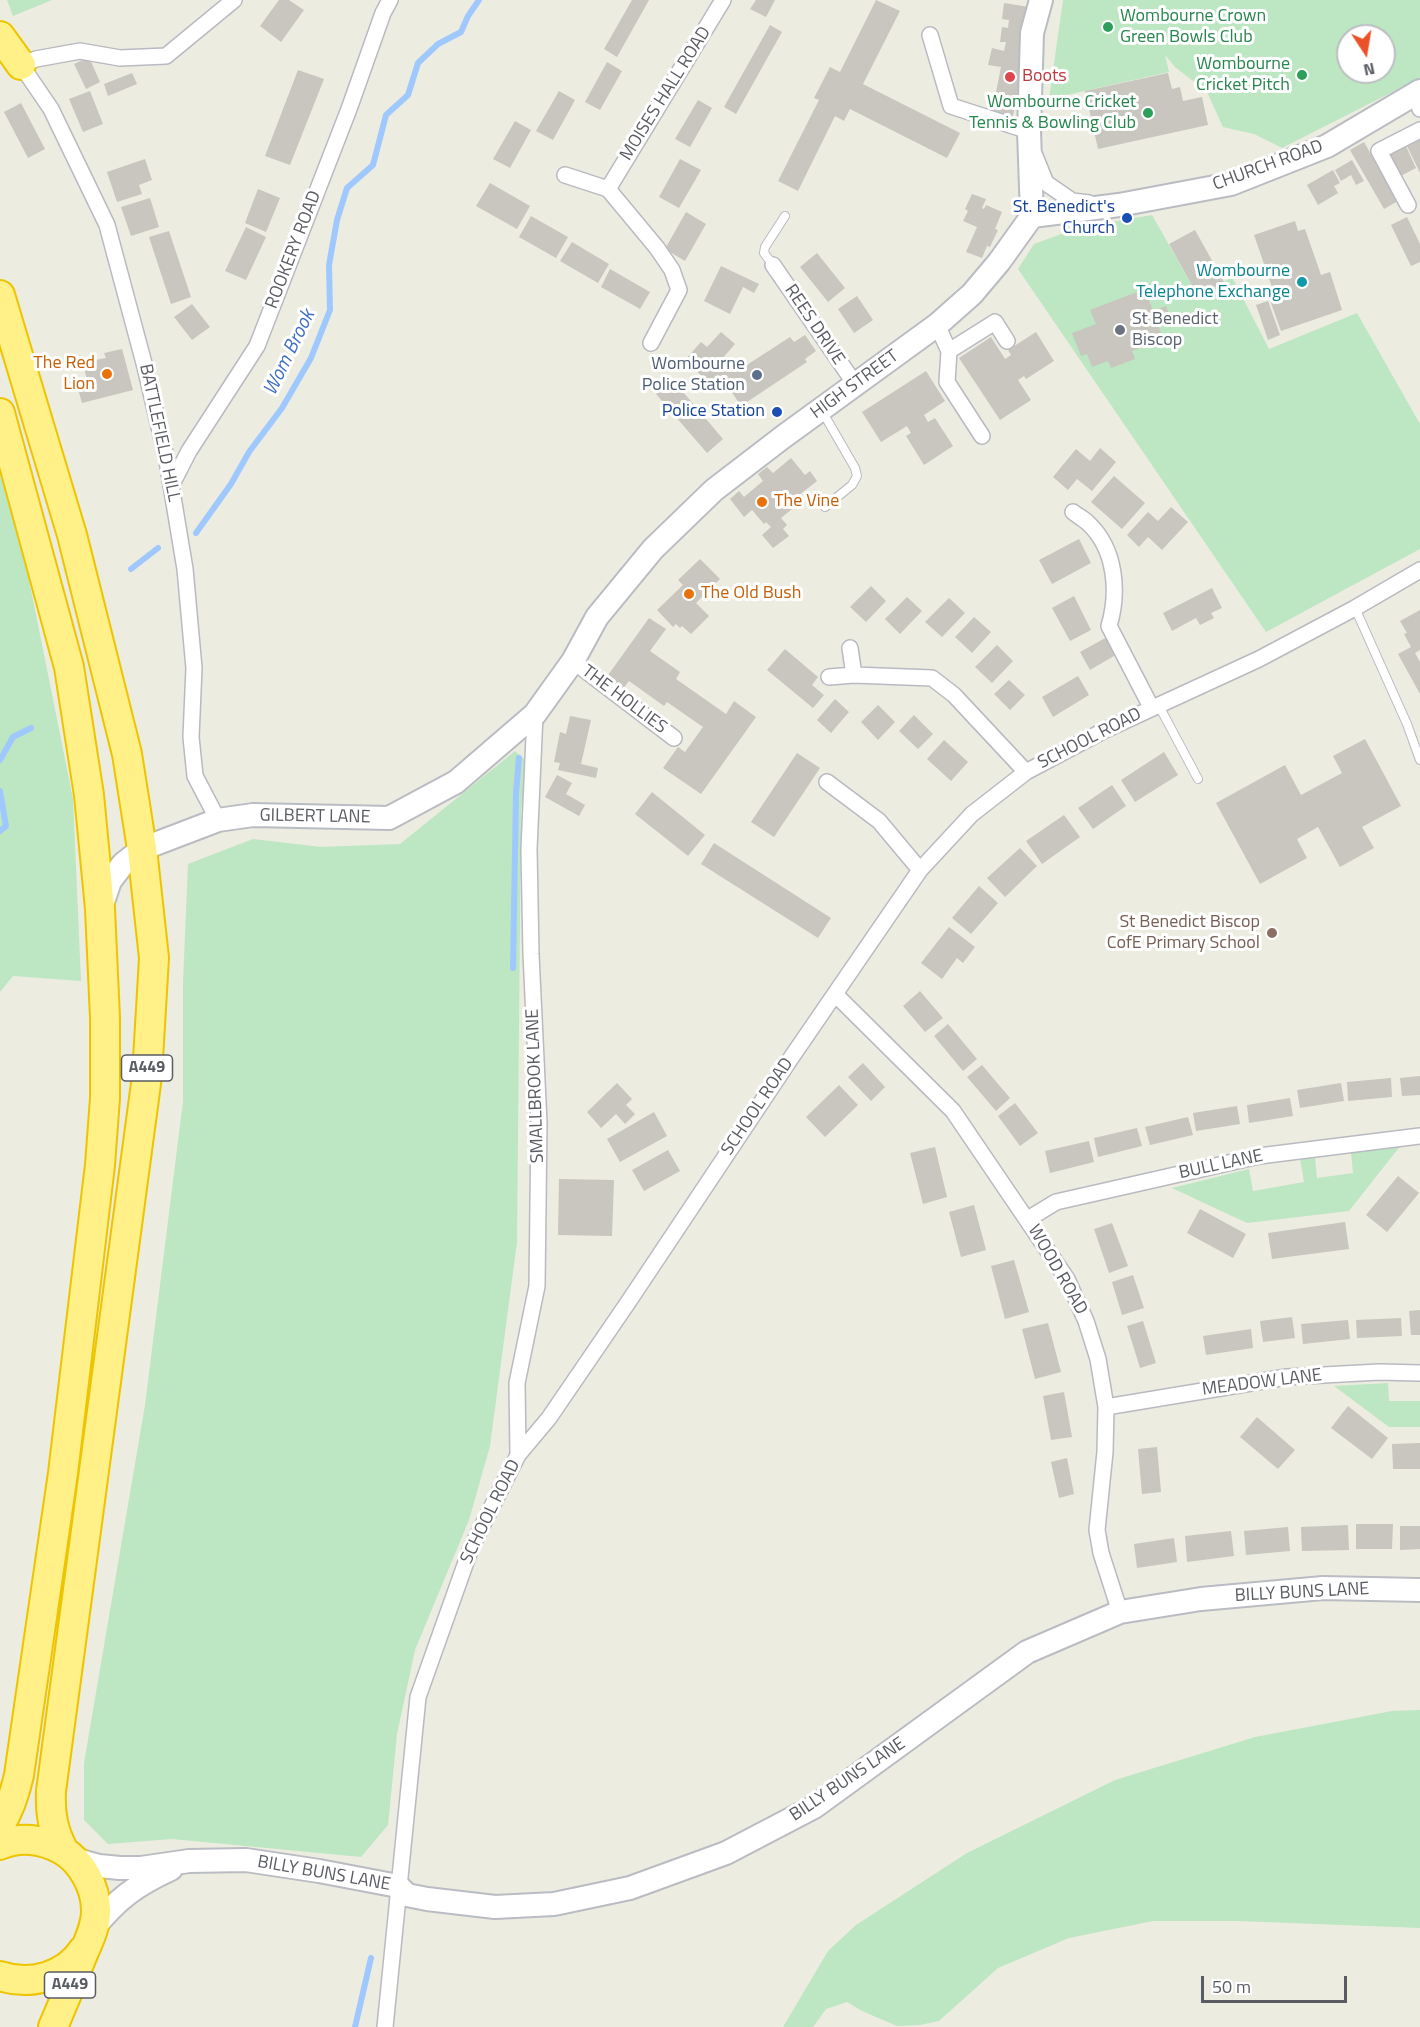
<!DOCTYPE html>
<html>
<head>
<meta charset="utf-8">
<style>
  body { margin:0 }
  #map { position:relative; width:1420px; height:2027px; overflow:hidden; background:#edece1; font-family:"Titillium Web",sans-serif }
  canvas { display:block }
  .north { position:absolute; left:1336px; top:24px; width:60px; height:60px; box-sizing:border-box; background:#fff; border:2px solid #bdbec1; border-radius:50%; rotate:168deg; font-size:16px; font-weight:700; line-height:24px; text-align:center; color:#5a5c63 }
  .north::after { content:''; display:block; margin:auto; width:21px; height:27px; background:#ec5228; clip-path:polygon(50% 0,100% 100%,50% 72%,0 100%) }
  .scale { position:absolute; left:1201px; top:1976px; width:146px; height:27px; box-sizing:border-box; border:3px solid #5a5c63; border-top:0; padding-left:8px; font-size:18px; line-height:21px; white-space:nowrap; color:#5a5c63; -webkit-text-stroke:4px #fff; paint-order:stroke }
</style>
</head>
<body>
<div id="map">
<canvas width="1420" height="2027"></canvas>
<div class="north">N</div>
<div class="scale">50 m</div>
</div>
<script>
const c = document.querySelector('canvas').getContext('2d');
c.lineJoin = 'round';
function paint(path, color) { c.fillStyle = color; c.fill(path, 'evenodd'); }
function trace(path, color, width, dash) { c.strokeStyle = color; c.lineWidth = width; c.lineCap = dash ? 'butt' : 'round'; c.setLineDash(dash || []); c.stroke(path); }
function write(font, color, halo, rows, align = 'center') {
  c.font = font + ' "Titillium Web",sans-serif'; c.lineWidth = 6; c.setLineDash([]); c.textBaseline = 'middle'; c.strokeStyle = halo; c.fillStyle = color; for (const [text, x, y, turn = 0] of rows) {
    c.save(); c.translate(x, y); c.rotate((+turn || 0) * Math.PI / 180); c.textAlign = isNaN(turn) ? turn : align; if (halo) c.strokeText(text, 0, 0); c.fillText(text, 0, 0); c.restore();
  }
}
paint(new Path2D(`
  M7 0H52L13 16Z
  M1063 0H1420V78L1282 148 1254 134 1223 127 1207 92 1175 67 1165 55 1169 72 1049 99ZM1348 36H1384V72H1348Z
  M1152 215 1198 296 1232 277 1269 349 1357 313 1420 424V549L1266 632 1018 269 1034 244 1078 228Z
  M0 467 22 545 73 799 81 981 13 976 0 992Z
  M515 751 529 763 521 810 517 1242 490 1446 469 1520 415 1650 397 1734 388 1825 361 1857 172 1839 108 1844 84 1820V1763L145 1405 183 1101V982L188 864 253 839 321 847 400 844Z
  M1401 1145 1349 1211 1247 1223 1172 1188 1249 1169 1253 1191 1304 1182 1300 1159 1315 1158 1317 1178 1353 1173 1351 1153Z
  M1388 1383 1389 1401H1420V1427H1389L1334 1386Z
  M1420 1710V1928L1238 1921H1153L1069 1938 998 1968 939 2021 920 2025 897 2026 862 2011 847 2002 826 2009 813 2027H783L828 1951 856 1925 967 1853 1115 1780 1255 1737 1392 1711Z`), '#bde6c2');
trace(new Path2D(`
  M196 533 231 484 249 452 282 408 311 358 330 310 329 265 337 220 347 188 373 165 386 115 408 95 418 63 438 44 461 32 468 16 479 0
  M131 569 158 548
  M0 760 13 737 31 728
  M0 791 6 826 0 831
  M513 968 516 793 519 758
  M355 2027 371 1958`), '#9fc8ff', 6);
paint(new Path2D(`
  M279 0H289L304 10 281 42 260 26Z
  M632 0H649L617 57 604 49Z
  M756 0H775L766 17 750 9Z
  M876 0 900 11 863 84 960 133 947 158 850 109 844 121 835 116 798 191 778 181 819 100 814 98 830 67 840 72Z
  M1004 3 1029 7 1025 54 1012 121 991 117 1001 67 988 65 992 48 1004 51 1006 42H1000L1002 27 1008 28 1009 20 1002 19Z
  M770 25 782 32 736 114 724 107Z
  M89 57 100 82 86 89 74 64Z
  M607 62 622 71 600 110 585 102Z
  M298 70 324 79 290 165 265 156Z
  M132 73 137 84 108 96 104 84Z
  M1168 73 1172 89 1180 87 1183 101 1202 97 1208 125 1098 149 1085 91Z
  M90 91 103 124 83 132 69 99Z
  M559 91 575 100 553 140 536 131Z
  M698 100 712 108 690 147 675 139Z
  M21 103 45 149 28 158 4 112Z
  M515 121 531 130 510 168 493 159Z
  M1420 139V173L1407 146Z
  M1364 142 1398 201 1384 209 1350 150Z
  M1405 144 1416 168 1397 178 1385 154Z
  M145 159 152 180 139 185 142 194 117 202 107 172Z
  M680 159 701 170 679 208 659 197Z
  M1352 160 1364 181 1356 185 1351 175 1341 181 1335 170Z
  M1333 170 1340 183 1334 186 1338 193 1318 205 1307 185Z
  M490 183 530 206 517 229 476 206Z
  M258 189 280 198 266 232 245 223Z
  M972 194 986 199 982 208 984 209 986 205 1002 212 995 229 998 230 990 247 987 246 982 258 966 252 977 227 963 221 968 211 965 209Z
  M150 198 159 227 131 236 121 207Z
  M686 212 706 224 685 261 665 249Z
  M531 216 568 237 556 258 519 237Z
  M1407 217 1420 244V262L1411 266 1391 225Z
  M1295 221 1298 231 1305 229 1321 275 1330 272 1342 310 1281 331 1267 292 1273 290 1254 235Z
  M246 227 266 237 246 280 225 271Z
  M1195 230 1224 282 1198 296 1169 244Z
  M169 231 191 297 171 304 149 237Z
  M572 242 609 264 598 283 560 261Z
  M817 253 845 288 828 302 800 267Z
  M721 266 759 284 754 293 743 287 730 314 704 301Z
  M610 269 650 292 640 309 601 287Z
  M1145 289 1153 311 1166 306 1172 322 1159 327 1163 339 1132 351 1135 359 1111 368 1108 361 1092 367 1087 354 1081 356 1072 333 1096 324 1090 310Z
  M857 296 873 320 854 333 838 309Z
  M1268 301 1280 335 1268 340 1256 305Z
  M192 304 210 327 192 340 174 317Z
  M721 332 735 344 721 360 736 372 790 337 794 342 805 335 816 351 805 359 807 362 741 406 727 385 721 392 684 361 701 342 707 347Z
  M1036 332 1054 361 1026 379 1024 376 1018 380 1031 400 1000 420 959 358 991 337 1005 359 1011 355 1008 350Z
  M122 349 133 390 82 403 76 382 87 380 84 368 96 364 95 360 106 358 104 353Z
  M926 371 945 401 924 415 928 422 935 418 953 446 924 465 906 436 911 433 907 426 881 442 862 412Z
  M673 380 723 439 707 453 656 394Z
  M1100 448 1116 462 1092 491 1077 479 1068 490 1053 477 1076 449 1090 461Z
  M791 458 805 475 810 471 817 481 788 504 792 509 781 518 787 525 783 529 789 536 773 548 762 535 771 527 766 522 764 524 752 510 744 517 730 499 739 491 744 497 763 481 758 474 767 467 773 473Z
  M1114 476 1145 503 1122 529 1091 502Z
  M1171 507 1188 522 1162 550 1148 537 1139 547 1127 535 1148 512 1158 521Z
  M1079 539 1091 563 1052 584 1039 560Z
  M700 559 720 579 696 603 709 616 691 634 682 626 680 628 676 624 673 627 657 610 683 585 678 580Z
  M871 586 886 601 866 622 850 607Z
  M1212 588 1222 608 1211 613 1214 618 1200 625 1196 618 1172 631 1163 613Z
  M1074 596 1091 630 1070 641 1052 608Z
  M907 597 922 611 900 634 885 619Z
  M949 598 965 613 942 637 925 622Z
  M1420 610V650L1415 653 1420 662V694L1398 654 1411 647 1404 634 1407 633 1400 621Z
  M974 617 991 632 972 653 955 637Z
  M649 618 666 629 650 651 680 672 676 679 726 714 734 701 756 717 701 794 663 768 678 747 685 752 703 727 667 702 664 706 629 681 622 690 606 678Z
  M1109 636 1119 653 1090 670 1080 652Z
  M997 645 1013 661 992 683 975 667Z
  M785 649 818 677 812 685 824 695 813 708 767 670Z
  M1078 676 1089 695 1053 717 1042 697Z
  M1009 680 1025 695 1010 710 994 694Z
  M835 699 849 712 831 733 817 720Z
  M878 705 895 722 878 740 861 722Z
  M914 715 933 734 918 749 899 731Z
  M570 716 591 720 581 764 598 768 596 778 558 770 560 763 554 762 560 732 566 734Z
  M1365 739 1401 806 1362 827 1374 848 1340 867 1318 827 1297 839 1307 858 1260 884 1216 803 1285 765 1301 795 1342 773 1333 756Z
  M944 740 968 762 951 781 927 759Z
  M1164 752 1178 775 1135 802 1121 780Z
  M797 753 820 768 774 837 751 822Z
  M557 775 572 783 566 794 585 805 579 816 545 797Z
  M1112 785 1126 806 1093 829 1078 808Z
  M652 792 705 835 688 856 635 814Z
  M1064 815 1080 837 1042 864 1026 841Z
  M714 843 831 918 818 938 701 864Z
  M1020 848 1037 866 1005 897 987 878Z
  M979 886 998 903 971 934 952 918Z
  M949 927 975 947 963 963 957 958 942 979 921 963Z
  M920 991 943 1018 925 1032 903 1006Z
  M948 1024 977 1059 963 1071 934 1036Z
  M863 1063 885 1087 871 1101 848 1077Z
  M982 1065 1010 1098 996 1111 967 1077Z
  M1420 1076V1095L1402 1096 1400 1078Z
  M1391 1078 1392 1097 1348 1101 1347 1082Z
  M617 1083 632 1099 626 1105 635 1114 625 1124 616 1114 601 1128 587 1112Z
  M1341 1083 1344 1101 1300 1108 1297 1090Z
  M839 1085 858 1105 825 1137 806 1117Z
  M1290 1098 1293 1116 1249 1123 1247 1105Z
  M1015 1103 1038 1133 1020 1146 998 1116Z
  M1237 1106 1240 1124 1196 1131 1193 1113Z
  M654 1112 667 1136 620 1162 607 1139Z
  M1188 1117 1193 1135 1150 1145 1145 1127Z
  M1137 1128 1142 1146 1098 1157 1094 1138Z
  M1089 1141 1094 1162 1050 1173 1045 1151Z
  M935 1147 947 1197 923 1204 910 1153Z
  M668 1150 680 1171 644 1191 632 1170Z
  M1398 1176 1419 1193 1387 1232 1366 1215Z
  M559 1179 614 1180 612 1236 558 1235Z
  M974 1205 986 1250 961 1257 949 1212Z
  M1200 1209 1246 1234 1233 1258 1187 1233Z
  M1345 1222 1349 1249 1272 1259 1268 1233Z
  M1112 1223 1128 1266 1109 1273 1094 1229Z
  M1014 1260 1029 1312 1005 1319 991 1266Z
  M1133 1275 1144 1308 1122 1315 1112 1282Z
  M1420 1310V1335H1411L1409 1311Z
  M1292 1317 1295 1338 1263 1342 1260 1321Z
  M1401 1318 1402 1336 1357 1338 1356 1320Z
  M1348 1320 1350 1339 1303 1344 1301 1324Z
  M1143 1321 1156 1363 1140 1368 1127 1326Z
  M1048 1323 1061 1372 1035 1379 1022 1329Z
  M1251 1329 1253 1348 1206 1355 1203 1336Z
  M1064 1392 1072 1437 1051 1440 1043 1396Z
  M1348 1406 1388 1438 1372 1459 1331 1428Z
  M1257 1417 1295 1450 1278 1469 1240 1437Z
  M1420 1443V1469H1393L1392 1444Z
  M1157 1447 1161 1492 1142 1494 1138 1449Z
  M1067 1458 1074 1494 1059 1498 1051 1462Z
  M1356 1524H1393L1392 1549H1356Z
  M1348 1525 1349 1550 1302 1551 1301 1527Z
  M1400 1526H1420V1549L1400 1550Z
  M1288 1527 1290 1551 1246 1555 1244 1531Z
  M1231 1531 1234 1556 1187 1562 1185 1536Z
  M1174 1538 1177 1562 1137 1568 1134 1544Z`), '#c8c6be');
const lane = new Path2D(`
  M773 265 764 253 765 247 785 216
  M822 411 855 468 857 476 852 485 825 507
  M1355 608 1407 724 1420 760
  M1158 704 1198 779`);
const street = new Path2D(`
  M930 35 951 106 1029 131
  M1415 94 1420 109
  M1035 156 1046 183 1072 201 1089 203
  M565 175 608 189 657 248 672 270 679 290 651 343
  M608 189 723 0
  M1408 205 1379 151 1420 130
  M773 265 855 384
  M937 325 949 351 947 382 982 436
  M949 351 995 322 1007 341
  M171 486 189 451 257 346 349 109 383 13 390 0
  M1073 512C1078 516 1084 519 1088 523 1116 549 1119 592 1109 626L1151 707
  M850 648 854 675
  M573 661 674 738
  M829 677 854 675 932 678 954 695 1026 772
  M827 782 879 821 920 870
  M218 820 195 776 191 737 194 668 185 569 167 461 145 367 107 225 51 109 21 65 36 59 80 51 120 58 166 56 234 0
  M835 994 953 1111 1067 1279 1086 1321 1098 1359 1106 1407 1105 1452 1097 1530 1101 1553 1120 1612
  M1028 1219 1056 1202 1259 1156 1420 1136
  M1106 1407 1287 1377 1379 1372 1420 1373
  M518 1455 517 1383 537 1286 539 1123 531 954 529 849 535 714
  M385 2027 418 1697 471 1548 518 1455 549 1418 629 1301 791 1058 920 870 972 814 1026 772 1105 730 1259 659 1355 608 1420 570`);
const secondary = new Path2D(`
  M1032 216 1119 205 1231 184 1327 146 1420 91
  M101 908 110 881 123 864 142 849 218 820 253 815 389 818 456 782 535 714 573 661 597 617 653 549 714 490 783 437 937 325 972 294 999 262 1032 216 1029 131 1032 33 1041 0
  M74 1859 99 1866 120 1868H141L189 1861 246 1860 319 1871 398 1886 407 1895 427 1899 495 1907 554 1904 630 1888 726 1853 814 1807 1027 1652 1120 1612 1201 1599 1323 1588 1420 1590
  M93 1929C117 1899 136 1885 171 1869`);
const highway = new Path2D(`
  M0 36 21 65
  M0 295 72 535 127 754 142 849 154 958 147 1076 51 1791C50 1814 53 1831 64 1851
  M0 413 69 667 89 795 100 909 105 1018V1098L100 1165 63 1473 19 1775C15 1793 10 1809 0 1825
  M0 1845C20 1836 43 1839 62 1850 82 1862 96 1887 96 1911 96 1928 87 1944 81 1959 72 1982 63 2004 53 2027
  M0 1976C30 1986 65 1977 83 1950`);
trace(lane, '#b9bac1', 10);
trace(street, '#b9bac1', 18);
trace(secondary, '#babcc3', 26);
trace(highway, '#eec400', 32);
trace(lane, '#fff', 8);
trace(street, '#fff', 15);
trace(secondary, '#fff', 22);
trace(highway, '#fff087', 28);
for (const [x, y, r, color] of [
  [1108,27,6,"#2e9e5b"],
  [1302,75,6,"#2e9e5b"],
  [1010,77,6,"#e0444e"],
  [1148,113,6,"#2e9e5b"],
  [1127,218,6,"#1a4fb4"],
  [1302,282,6,"#0f9aa8"],
  [1120,330,6,"#6b7280"],
  [107,374,6,"#e8710a"],
  [757,375,6,"#5c6f8a"],
  [777,412,6,"#1a4fb4"],
  [762,502,6,"#e8710a"],
  [689,594,6,"#e8710a"],
  [1272,933,6,"#8d6e63"]
]) { const dot = new Path2D(); dot.arc(x, y, r, 0, 2 * Math.PI); c.fillStyle = color; c.fill(dot); trace(dot, '#fff', 2); }
for (const [x, y, w] of [
  [147,1068,51],
  [70,1985,51]
]) { const box = new Path2D(); box.roundRect(x - w / 2, y - 13, w, 26, 4.5); c.fillStyle = '#fff'; c.fill(box); trace(box, '#5a5c63', 1.5); }
write('bold 16px', '#5a5c63', null, [
  ["A449",147,1068],
  ["A449",70,1985]
]);
write('18px', '#27864d', '#fff', [
  ["Wombourne Crown",1120,17,"left"],
  ["Green Bowls Club",1120,38,"left"],
  ["Wombourne",1290,65],
  ["Cricket Pitch",1290,86],
  ["Wombourne Cricket",1136,103],
  ["Tennis & Bowling Club",1136,124]
], 'right');
write('18px', '#be3a42', '#fff', [
  ["Boots",1022,77]
], 'left');
write('18px', '#5a5c63', '#fff', [
  ["MOISES HALL ROAD",666,94,-58],
  ["CHURCH ROAD",1268,166,-20],
  ["ROOKERY ROAD",294,250,-69],
  ["REES DRIVE",814,325,56],
  ["HIGH STREET",855,385,-36],
  ["BATTLEFIELD HILL",159,433,78],
  ["THE HOLLIES",624,700,37],
  ["SCHOOL ROAD",1090,739,-27],
  ["GILBERT LANE",315,817,1],
  ["SMALLBROOK LANE",536,1086,-92],
  ["SCHOOL ROAD",758,1107,-56],
  ["BULL LANE",1221,1165,-12],
  ["WOOD ROAD",1057,1270,60],
  ["MEADOW LANE",1262,1383,-7],
  ["SCHOOL ROAD",491,1512,-64],
  ["BILLY BUNS LANE",1302,1593,-3],
  ["BILLY BUNS LANE",848,1780,-34],
  ["BILLY BUNS LANE",324,1874,10]
]);
write('18px', '#164399', '#fff', [
  ["St. Benedict's",1115,208],
  ["Church",1115,229],
  ["Police Station",765,412]
], 'right');
write('18px', '#0d838f', '#fff', [
  ["Wombourne",1290,272],
  ["Telephone Exchange",1290,293]
], 'right');
write('18px', '#5b616d', '#fff', [
  ["St Benedict",1132,320],
  ["Biscop",1132,341]
], 'left');
write('18px', '#c56008', '#fff', [
  ["The Red",95,364,"right"],
  ["Lion",95,385,"right"],
  ["The Vine",774,502],
  ["The Old Bush",701,594]
], 'left');
write('18px', '#4e5e75', '#fff', [
  ["Wombourne",745,365],
  ["Police Station",745,386]
], 'right');
write('18px', '#785e54', '#fff', [
  ["St Benedict Biscop",1260,923],
  ["CofE Primary School",1260,944]
], 'right');
write('italic 20px', '#406ec5', '#fff', [
  ["Wom Brook",290,353,-64]
]);
</script>
</body>
</html>
